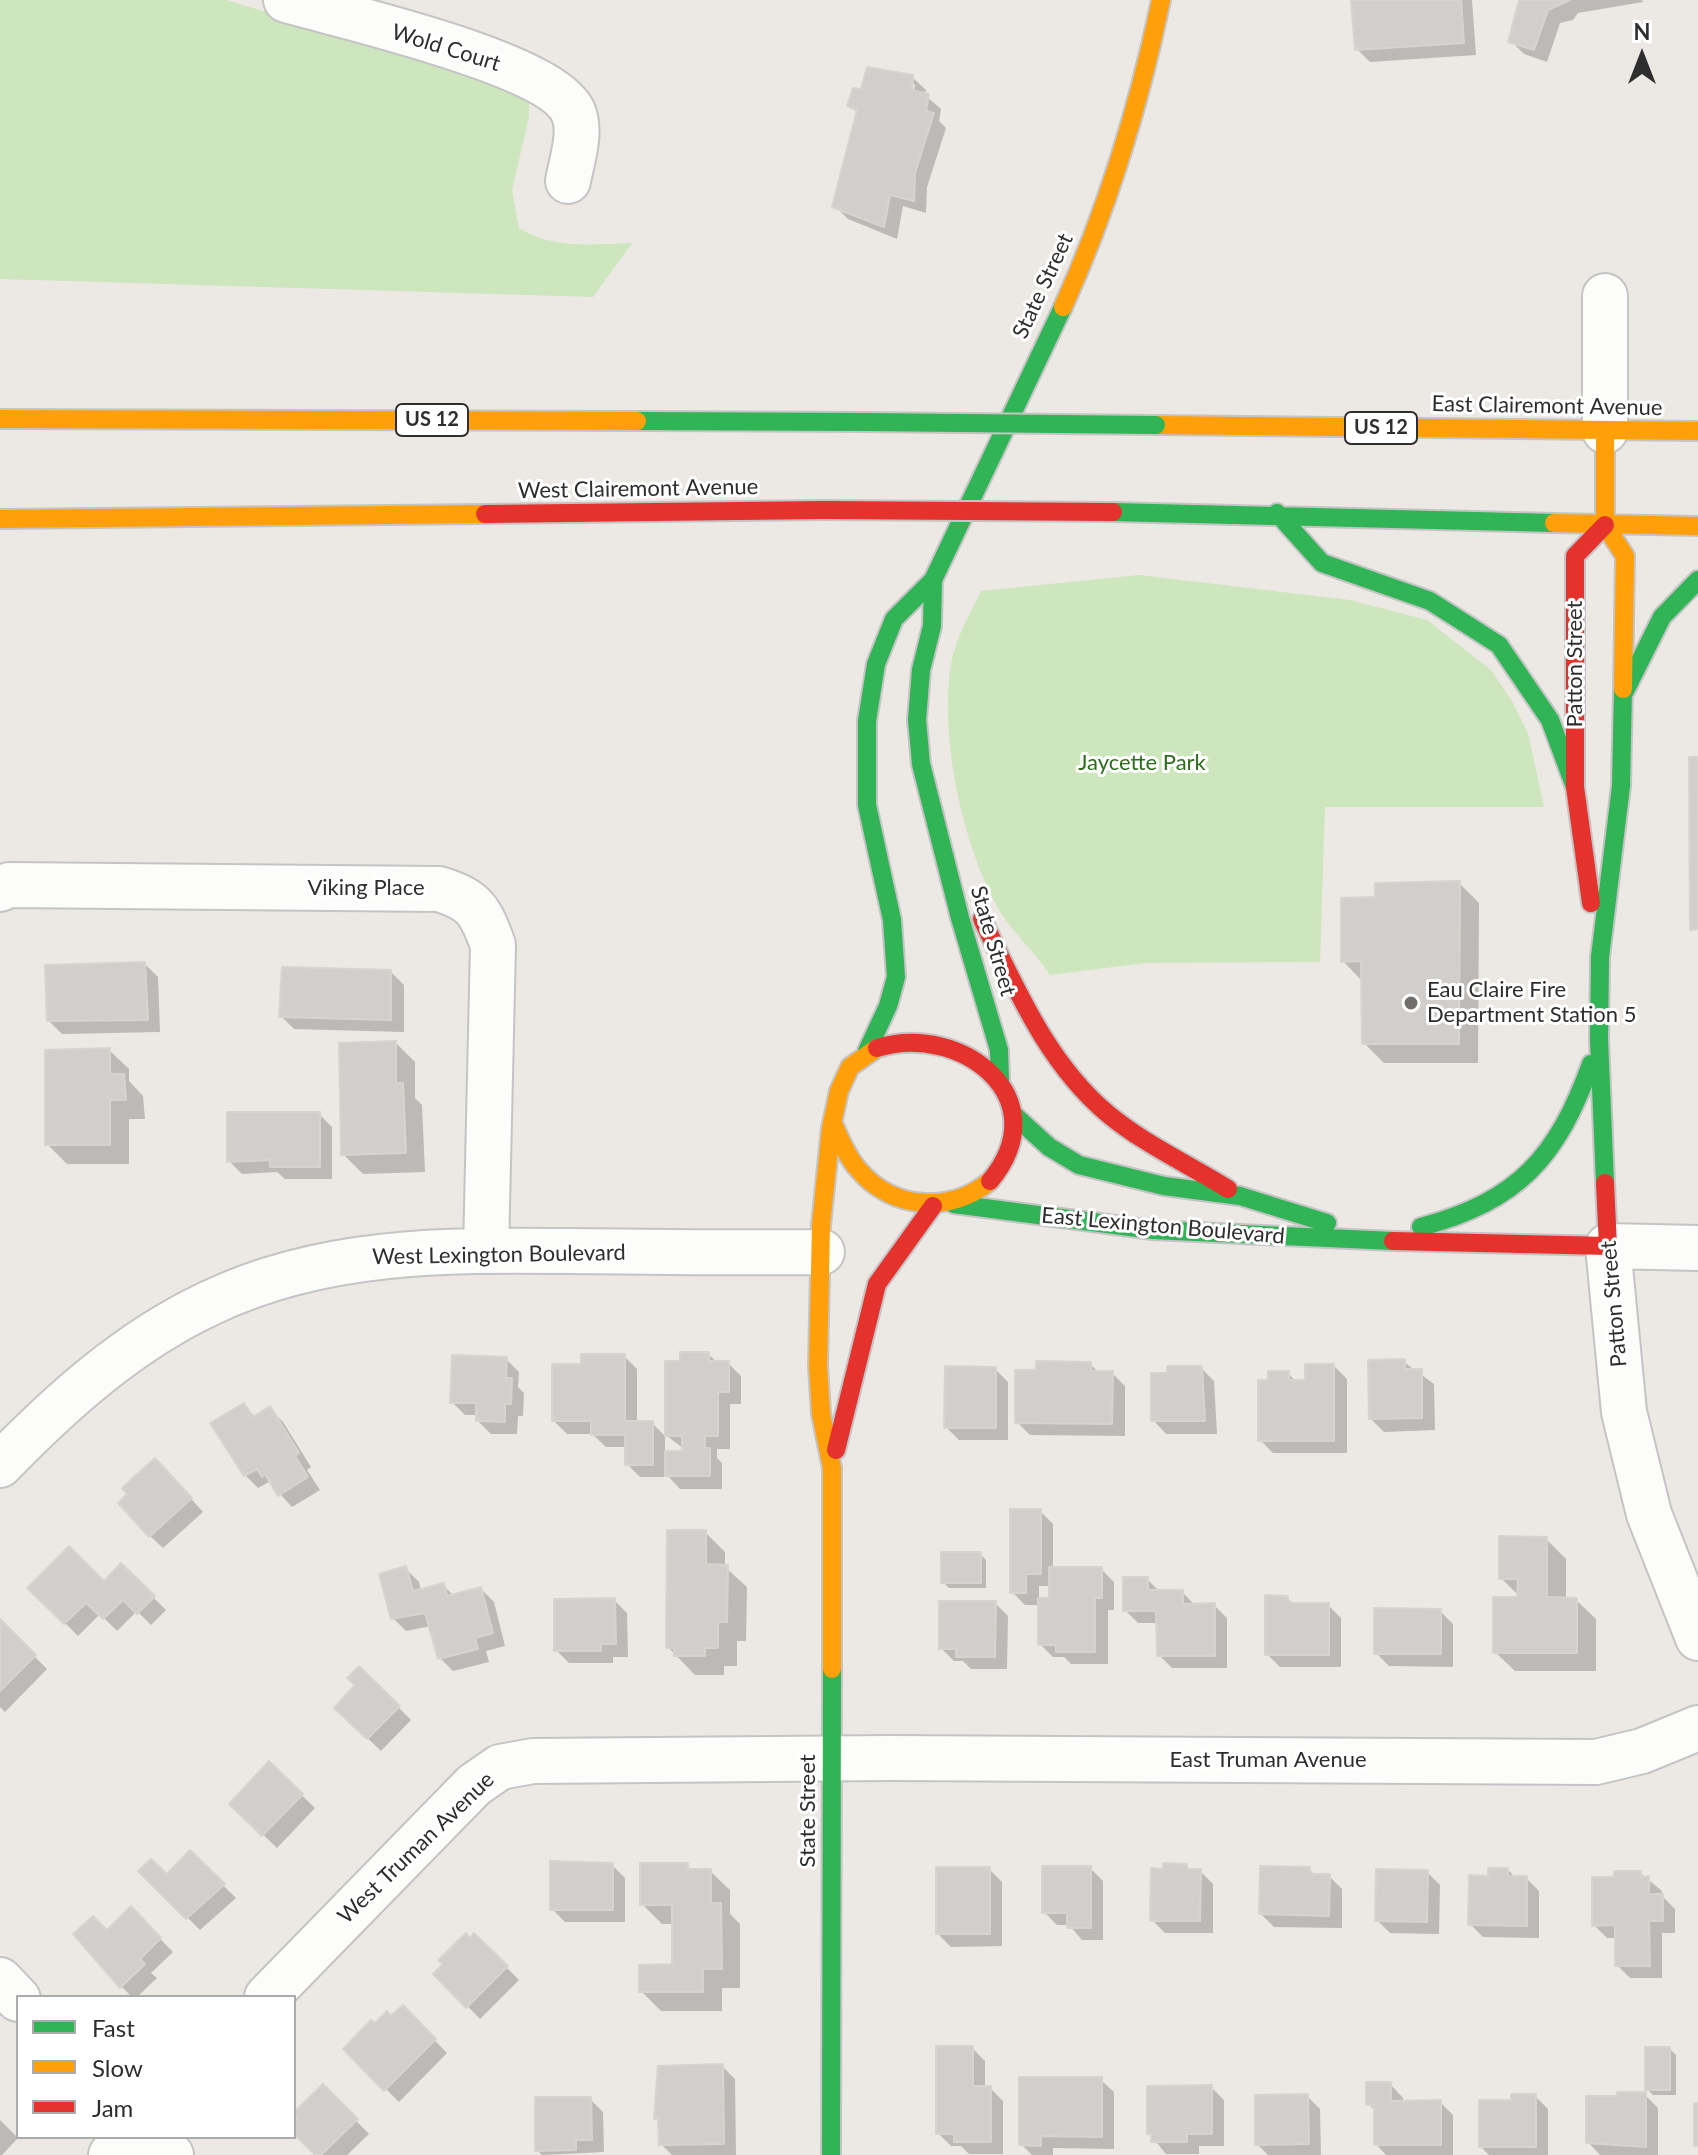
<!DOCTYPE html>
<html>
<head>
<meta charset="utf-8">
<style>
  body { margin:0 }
  #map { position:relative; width:1698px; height:2155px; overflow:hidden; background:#ece8e4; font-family:Lato,sans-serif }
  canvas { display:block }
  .legend { position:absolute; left:16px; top:1995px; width:280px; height:144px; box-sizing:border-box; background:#fff; border:2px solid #ababab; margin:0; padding:10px 14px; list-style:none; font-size:24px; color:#2e2e2e }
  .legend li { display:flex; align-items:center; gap:16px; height:40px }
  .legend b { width:40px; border:2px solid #ababab }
  .north { position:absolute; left:1602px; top:16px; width:80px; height:80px; -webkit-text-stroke:6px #fff; paint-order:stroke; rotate:0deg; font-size:22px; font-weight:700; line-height:32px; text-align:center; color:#2e2e2e }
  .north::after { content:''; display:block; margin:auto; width:28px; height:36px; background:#2e2e2e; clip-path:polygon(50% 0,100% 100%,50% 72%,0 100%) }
</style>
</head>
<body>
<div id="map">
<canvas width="1698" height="2155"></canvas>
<ul class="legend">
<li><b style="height:10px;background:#30b455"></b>Fast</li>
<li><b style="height:10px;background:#ff9f0a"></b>Slow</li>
<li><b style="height:10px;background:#e5322d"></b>Jam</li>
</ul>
<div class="north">N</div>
</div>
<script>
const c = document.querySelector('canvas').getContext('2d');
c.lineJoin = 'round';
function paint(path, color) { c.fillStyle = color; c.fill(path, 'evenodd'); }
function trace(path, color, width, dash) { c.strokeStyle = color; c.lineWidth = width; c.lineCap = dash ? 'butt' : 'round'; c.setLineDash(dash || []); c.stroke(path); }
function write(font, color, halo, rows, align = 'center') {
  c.font = font + ' Lato,sans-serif'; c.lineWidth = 6; c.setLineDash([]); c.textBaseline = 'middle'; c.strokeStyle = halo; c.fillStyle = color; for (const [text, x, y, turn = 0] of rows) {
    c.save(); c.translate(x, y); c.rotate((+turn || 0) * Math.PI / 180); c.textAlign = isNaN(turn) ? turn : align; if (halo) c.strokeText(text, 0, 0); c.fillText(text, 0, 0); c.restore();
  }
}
paint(new Path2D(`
  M0 0H226L517 87 529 98V117L512 190 519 228C554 250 593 244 632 243L593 297 0 279Z
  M1139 575 1350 600 1427 620 1491 670 1512 701 1528 733 1544 807H1325L1320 962 1146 963 1050 975C1035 952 1015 935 1001 913 963 849 939 737 951 664 956 638 969 615 981 591Z`), '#cee6be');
paint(new Path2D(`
  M1353 0H1472L1476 55 1370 62 1357 49Z
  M1521 0H1642L1643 2 1578 13 1573 20 1560 23 1547 62 1524 54 1511 41Z
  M912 77 926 90 925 95 941 109 939 121 946 128 927 187 926 213 903 206 897 239 848 219 835 206 858 114 849 105 862 91ZM911 84H915L913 100Z
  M1459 883 1479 903 1478 1063H1384L1364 1043 1363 982 1343 961 1377 899Z
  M145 964 158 977 160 1032 62 1034 49 1021Z
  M391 972 404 985V1032L294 1029 281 1016Z
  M396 1043 415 1062V1098L422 1105 425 1172 363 1174 343 1154Z
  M109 1050 129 1069V1081L143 1096 145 1119H129V1164H67L47 1144Z
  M319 1114 332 1127V1179H285L277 1172 242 1174 229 1161Z
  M708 1354 718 1363H728L741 1376V1404H730V1449H717V1458L722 1463V1489H680L665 1473V1477H640L627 1464V1447H606L592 1434H567L554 1421 583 1366 624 1356 637 1369V1423H652L665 1436V1453H684V1449L667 1436 682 1363Z
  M506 1359 519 1372 518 1387 524 1393 523 1416H518L517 1434H491L478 1421V1415H465L452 1402Z
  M1404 1362 1434 1384 1435 1430 1384 1432 1371 1419Z
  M1090 1364 1099 1373H1112L1125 1386V1436L1030 1435 1017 1422Z
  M1334 1366 1347 1379V1453H1273L1260 1440 1270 1382 1288 1373 1296 1382H1307Z
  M1201 1368 1214 1381 1217 1434H1166L1154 1421Z
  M995 1369 1008 1382V1440H959L946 1427Z
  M243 1405 256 1417 270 1409 283 1422 311 1467 307 1470 320 1490 292 1507 269 1482 258 1488 245 1475Z
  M168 1473 203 1512 163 1548 150 1536Z
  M1040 1511 1053 1524V1569H1101L1114 1582V1610H1108V1664H1071L1064 1657H1053L1040 1644V1605H1025L1012 1592ZM1039 1586H1051V1600H1039Z
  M705 1532 725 1552V1567L747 1587 746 1641H737V1666H724V1675H695L668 1647Z
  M1546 1539 1566 1559V1599L1576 1600 1596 1619V1671H1515L1495 1652 1519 1596 1501 1578Z
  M980 1554 986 1560V1588H949L943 1582Z
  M121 1566 166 1610 151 1625 137 1611 117 1631 100 1614 78 1636 30 1588 104 1584Z
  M406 1569 419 1582 421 1591 443 1585 454 1596 481 1589 494 1602 505 1646 486 1651 489 1662 453 1671 440 1658 431 1626 406 1631 393 1618Z
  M1147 1579 1160 1592H1182L1196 1606 1214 1605 1227 1618V1668H1172L1159 1655V1623H1138L1125 1610Z
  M1287 1598 1294 1605H1328L1341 1618V1667H1280L1267 1654Z
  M614 1600 627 1613 628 1657H613V1663H569L556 1650Z
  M995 1603 1008 1616 1007 1669H971L963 1661H954L941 1648Z
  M1440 1611 1453 1624V1667L1389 1666 1376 1653Z
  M0 1622 47 1669 5 1712 0 1707Z
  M359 1668 411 1720 381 1751 336 1708 358 1685Z
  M269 1764 315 1808 277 1848 231 1804Z
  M190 1853 236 1898 200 1930 141 1871 167 1877Z
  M612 1865 625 1878V1922H565L552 1909Z
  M687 1865 693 1871H710L730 1890V1914L740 1924V1988H722V2011H661L641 1991 674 1966V1924H662L642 1904Z
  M1186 1866 1191 1871H1200L1213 1884V1933H1165L1152 1920 1165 1871Z
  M1090 1868 1103 1881V1940H1082L1069 1925H1057L1044 1912Z
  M989 1869 1002 1882V1946L951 1947 938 1934Z
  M1309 1869 1316 1876H1329L1342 1889V1928L1274 1927 1261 1914Z
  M1508 1870 1516 1878H1526L1539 1891V1938L1483 1937 1470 1924 1490 1878Z
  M1427 1872 1440 1885 1439 1934 1390 1933 1377 1920Z
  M1640 1873 1662 1891V1896L1675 1909V1933H1662V1978H1630L1617 1965V1938H1607L1594 1925 1616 1879Z
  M131 1909 173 1952 151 1973 157 1978 137 1997H132L122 1987 76 1935 107 1933Z
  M474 1935 519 1980 480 2019 436 1974Z
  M403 2008 447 2053 399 2102 346 2049Z
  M972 2048 985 2061V2088H990L1003 2101V2154H969L961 2146H951L938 2133Z
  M1670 2049 1676 2055V2095H1653L1647 2089Z
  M722 2066 735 2079 736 2155H672L661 2144 660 2122 656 2118Z
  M1101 2080 1114 2092V2149L1053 2148V2155H1032L1021 2144Z
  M1390 2084 1403 2098V2102H1440L1453 2115V2155H1386L1376 2144V2111L1368 2104Z
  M323 2087 369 2134 347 2155H318L294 2131Z
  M1211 2087 1224 2100V2146H1199V2154H1166L1149 2133Z
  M1645 2095 1658 2108V2155H1600L1588 2142Z
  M1307 2096 1320 2109 1321 2155H1268L1257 2144Z
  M1535 2096 1548 2109V2155H1489L1481 2147Z
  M590 2099 603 2112 604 2152 542 2155 537 2150Z
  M0 2120 18 2138 2 2155H0Z`), '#0003');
const building = new Path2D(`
  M1351 0H1461L1464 43 1355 50Z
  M1519 0H1570L1548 10 1534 50 1508 42Z
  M867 67 913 75 912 90 929 94 926 111 934 113 915 173 914 201 890 195 884 227 832 207 857 110 847 106 853 88 861 89Z
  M1689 757H1698V929L1690 930Z
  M1460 881 1459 1044H1362L1361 961 1341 962V898L1375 897V883Z
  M145 962 148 1020 47 1021 45 965Z
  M282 967 391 970V1020L279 1017Z
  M396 1041V1083H403L406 1153 341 1155 339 1043Z
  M110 1048V1074H124L126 1100H110V1145H45V1050Z
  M227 1112H320V1167H270V1160L227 1162Z
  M680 1352H709V1361H729V1392H718V1436H705V1448H710V1476H665V1451H682V1436H665V1361H680Z
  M581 1354H625V1421H653V1465H625V1435H591V1421H552V1364H581Z
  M452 1355 507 1357 506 1378H512L511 1404H505V1422L476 1421V1403H450Z
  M1405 1359V1369H1422V1418L1369 1419 1368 1360Z
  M1036 1361 1091 1362V1371H1113L1112 1424 1015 1423V1370H1036Z
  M1305 1364H1334V1441H1258V1380H1268V1371H1289V1380H1305Z
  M945 1366 996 1367V1428H944Z
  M1167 1366H1202L1205 1421H1151V1373H1167Z
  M244 1403 253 1417 270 1406 299 1453 295 1456 308 1477 278 1496 265 1474 262 1477 257 1469 244 1476 210 1423Z
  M155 1458 192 1498 149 1537 118 1503 127 1494 122 1488Z
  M1010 1509H1041V1574H1026V1593H1010Z
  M667 1530H706V1564L728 1565 727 1622H718V1648H705V1656H674V1648H666Z
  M1499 1536 1547 1537V1597L1577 1598V1653H1493V1597H1517L1518 1579H1499Z
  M69 1546 104 1581 121 1563 155 1596 137 1614 123 1600 103 1619 86 1603 64 1624 27 1588Z
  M941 1552H981V1583H941Z
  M406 1566 413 1591 444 1583 447 1596 481 1587 493 1633 475 1638 478 1649 438 1659 425 1613 391 1619 379 1574Z
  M1049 1567H1102V1598H1095V1652H1056V1645H1038V1598H1049Z
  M1123 1577H1148V1590H1183V1604L1215 1603V1656H1157L1156 1611H1123Z
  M1265 1595 1288 1596V1603H1329V1655H1265Z
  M615 1598 616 1644H601V1651H554V1599Z
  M939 1601H996L995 1657H956V1649H939Z
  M1374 1608 1441 1609V1654H1374Z
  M0 1619 36 1655 0 1691Z
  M359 1666 400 1706 367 1739 334 1708 355 1685 347 1678Z
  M269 1761 303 1794 262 1836 229 1804Z
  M190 1850 225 1884 186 1919 138 1871 151 1859 167 1874Z
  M550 1861 613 1863V1910H550Z
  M640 1863H688V1869H711V1903H721L722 1969H703V1992H639V1965L672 1964V1905H640Z
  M1163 1863 1187 1864V1869H1201L1200 1921H1150L1151 1868 1163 1869Z
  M1042 1866H1091V1928H1067V1913H1042Z
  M1260 1866 1310 1867V1874H1330L1329 1916 1259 1914Z
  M936 1867H990V1934H936Z
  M1488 1868H1508V1876H1527V1926L1468 1925 1469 1875 1488 1876Z
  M1376 1869 1428 1870 1427 1922 1375 1921Z
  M1614 1871H1641V1877L1649 1876V1894H1663V1921H1649L1650 1966H1615V1925L1592 1926V1877H1614Z
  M131 1906 161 1938 140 1959 145 1964 120 1988 73 1934 93 1916 107 1930Z
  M466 1933 470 1938 474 1933 508 1966 466 2008 433 1974 443 1964 438 1960Z
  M403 2005 436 2039 384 2091 343 2049 371 2020 375 2023 387 2011 391 2016Z
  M936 2046H973V2086H991V2142H954V2134H936Z
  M1645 2047H1670V2090H1645Z
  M723 2064 724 2144 659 2145 658 2119H654L658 2066Z
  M1019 2077H1102V2137L1041 2136V2146L1019 2145Z
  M1366 2082H1391V2101L1441 2100V2145H1374V2105H1366Z
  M323 2084 358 2119 321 2155H315L294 2134V2123L298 2119 294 2112Z
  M1212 2085V2134H1187V2142H1151V2134H1147V2086Z
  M1617 2092H1646V2147L1586 2143V2096H1617Z
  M1308 2094 1309 2144 1255 2145V2095Z
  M1511 2094H1536V2147H1479V2100H1511Z
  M535 2097H591L592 2140H576V2150L535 2151Z
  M1694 2103H1698V2146H1694Z`);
paint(building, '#d1cecb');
trace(building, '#d7d4d0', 2);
const street = new Path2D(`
  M286 0C340 16 555 63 574 114 581 134 572 160 568 181
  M1605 431V296
  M0 889 9 885 439 889C475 900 480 910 493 945L486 1251
  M1698 1248 1608 1246 1624 1412 1649 1514 1698 1638
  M0 1465C62 1401 129 1341 210 1303 323 1249 445 1250 567 1251 652 1252 737 1253 822 1252
  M0 1980 18 1999
  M267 1997 474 1785 500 1767 533 1761 889 1758 1596 1762 1642 1751 1698 1728
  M151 2137 171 2155
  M111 2155 130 2137`);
const fast = new Path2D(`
  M637 421 864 422
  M1113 512 1554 523
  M1277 513 1322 563 1430 601 1499 645 1550 720 1575 787
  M933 580 932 626 921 670 917 720 921 764 960 918 999 1050 1000 1080
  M1625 691 1662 617 1698 580
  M867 1051 888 1006 896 977 892 920 867 805V721L876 664 894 619 933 580 1063 307
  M1015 1116 1049 1147 1079 1165 1164 1186 1240 1196 1327 1223
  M1605 1183 1599 1039 1600 957 1621 786 1623 689
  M954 1204 1153 1230 1393 1241
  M1421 1227C1518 1201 1557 1158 1591 1064
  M831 2155 832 1669`);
const slow = new Path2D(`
  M1063 307C1108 208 1139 106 1161 0
  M0 419 637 421
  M1156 425 1698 431
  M1605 431V525L1625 556 1623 689
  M0 519 485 514
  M1554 523 1698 526
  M834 1126C841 1141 847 1157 858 1169 892 1210 950 1214 990 1181
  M832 1669V1468L821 1414 818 1366 821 1225 831 1128 839 1091 850 1067 877 1048`);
const jam = new Path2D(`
  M485 514 823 510
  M1591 903 1575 787V556L1605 525
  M982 919C1016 988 1047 1063 1108 1114 1144 1144 1188 1164 1228 1189
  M877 1048C961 1022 1059 1098 990 1181
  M1393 1241 1608 1246 1605 1183
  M836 1450 877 1284 933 1206`);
trace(street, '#c5c4c5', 48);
trace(fast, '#c5c4c5', 22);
trace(slow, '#c5c4c5', 22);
trace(jam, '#c5c4c5', 22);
trace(street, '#fcfcfb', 44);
trace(fast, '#30b455', 18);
trace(slow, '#ff9f0a', 18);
trace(jam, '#e5322d', 18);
const fastBridge = new Path2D(`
  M864 422 1156 425`);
const jamBridge = new Path2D(`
  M823 510 1113 512`);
trace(fastBridge, '#c6c5c4', 22, []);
trace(jamBridge, '#c6c5c4', 22, []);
trace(fastBridge, '#30b455', 18);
trace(jamBridge, '#e5322d', 18);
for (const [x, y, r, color] of [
  [1411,1003,8,"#706f6e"]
]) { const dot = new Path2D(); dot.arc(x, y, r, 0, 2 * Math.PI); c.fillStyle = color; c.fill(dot); trace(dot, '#fff', 3); }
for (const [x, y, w] of [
  [432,420,72],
  [1381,428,72]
]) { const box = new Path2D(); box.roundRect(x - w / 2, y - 16, w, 32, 6); c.fillStyle = '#fff'; c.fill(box); trace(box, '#2e2e2e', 2); }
write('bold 20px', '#2e2e2e', null, [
  ["US 12",432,420],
  ["US 12",1381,428]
]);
write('22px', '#2e2e2e', '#fff', [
  ["Wold Court",446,48,17],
  ["State Street",1043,286,-65],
  ["East Clairemont Avenue",1547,406,1],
  ["West Clairemont Avenue",638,489,-1],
  ["Patton Street",1575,664,-90],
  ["Viking Place",366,888],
  ["State Street",993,941,74],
  ["East Lexington Boulevard",1163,1226,5],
  ["West Lexington Boulevard",499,1255,-1],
  ["Patton Street",1614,1304,-95],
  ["East Truman Avenue",1268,1760],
  ["State Street",808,1811,-90],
  ["West Truman Avenue",416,1848,-44]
]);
write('22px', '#2c6e1b', '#fff', [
  ["Jaycette Park",1142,763]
]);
write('22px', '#2e2e2e', '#fff', [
  ["Eau Claire Fire",1427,990],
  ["Department Station 5",1427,1015]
], 'left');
</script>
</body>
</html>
